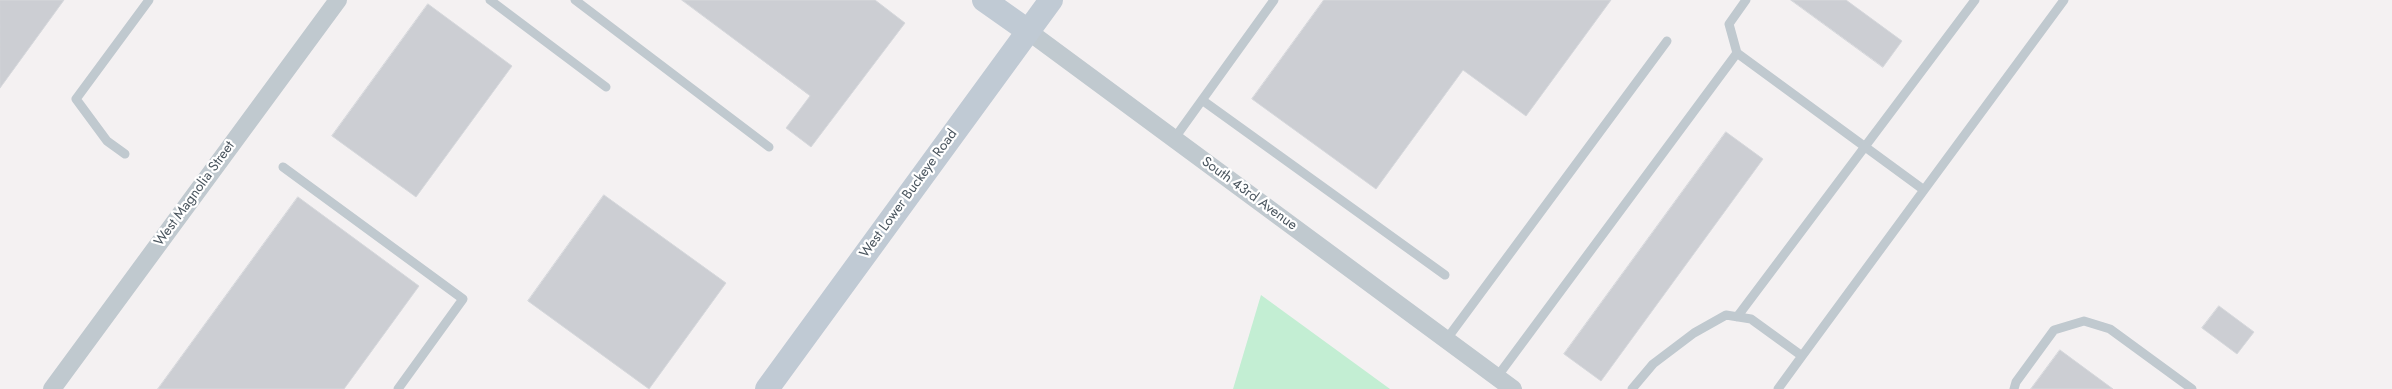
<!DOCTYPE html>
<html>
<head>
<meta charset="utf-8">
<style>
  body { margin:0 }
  canvas { display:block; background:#f4f1f2 }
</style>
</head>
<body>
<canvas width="2392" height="389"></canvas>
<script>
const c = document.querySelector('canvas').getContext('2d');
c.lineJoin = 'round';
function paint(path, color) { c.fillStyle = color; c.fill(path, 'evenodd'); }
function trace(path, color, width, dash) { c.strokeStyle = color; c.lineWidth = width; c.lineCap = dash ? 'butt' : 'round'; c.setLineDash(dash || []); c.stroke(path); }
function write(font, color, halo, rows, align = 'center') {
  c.font = font + ' Jost,sans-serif'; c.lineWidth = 4.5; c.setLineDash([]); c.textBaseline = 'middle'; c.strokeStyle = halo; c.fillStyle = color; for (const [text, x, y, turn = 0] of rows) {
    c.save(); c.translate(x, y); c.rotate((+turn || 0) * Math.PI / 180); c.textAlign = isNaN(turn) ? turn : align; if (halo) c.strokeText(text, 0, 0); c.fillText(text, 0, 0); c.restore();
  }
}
paint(new Path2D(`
  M1261 295 1390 389H1233Z`), '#c3eed3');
const building = new Path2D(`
  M0 0H64L0 88Z
  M682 0H875L905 23 811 147 786 128 810 96Z
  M1324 0H1611L1526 116 1463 70 1376 189 1252 99Z
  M1791 0H1846L1902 41 1883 67Z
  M428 4 512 66 416 197 332 136Z
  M1726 132 1763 159 1601 381 1564 354Z
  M604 195 726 283 649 389 528 301Z
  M298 197 419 286 344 389H158Z
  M2219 306 2254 332 2237 354 2202 328Z
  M2060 350 2113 389H2031Z`);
paint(building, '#ccced3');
trace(building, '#d6d8dc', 1);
trace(new Path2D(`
  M490 0 606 87
  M575 0 769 147
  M1737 53 1729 24 1746 0
  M1202 100 1445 275
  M1174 139 1274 0
  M125 154 107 141 76 99 149 0
  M283 167 463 299 398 389
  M1924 190 2064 0
  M1737 317 1975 0
  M1446 340 1667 41
  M1497 377 1737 53 1924 190 1802 356 1751 319 1726 315 1694 333 1653 364 1632 389
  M1778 389 1802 356
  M2014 389 2016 382 2054 330 2084 321 2110 329 2192 389`), '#c0c9cf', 9);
trace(new Path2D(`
  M1028 31 1513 389
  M52 389 338 0`), '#c0c9cf', 18);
trace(new Path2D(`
  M984 0 1028 31
  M767 389 1051 0`), '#c0cad4', 24);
write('14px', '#4a555e', '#fff', [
  ["West Magnolia Street",195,194,-54],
  ["West Lower Buckeye Road",909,194,-54],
  ["South 43rd Avenue",1249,194,36]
]);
</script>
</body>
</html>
